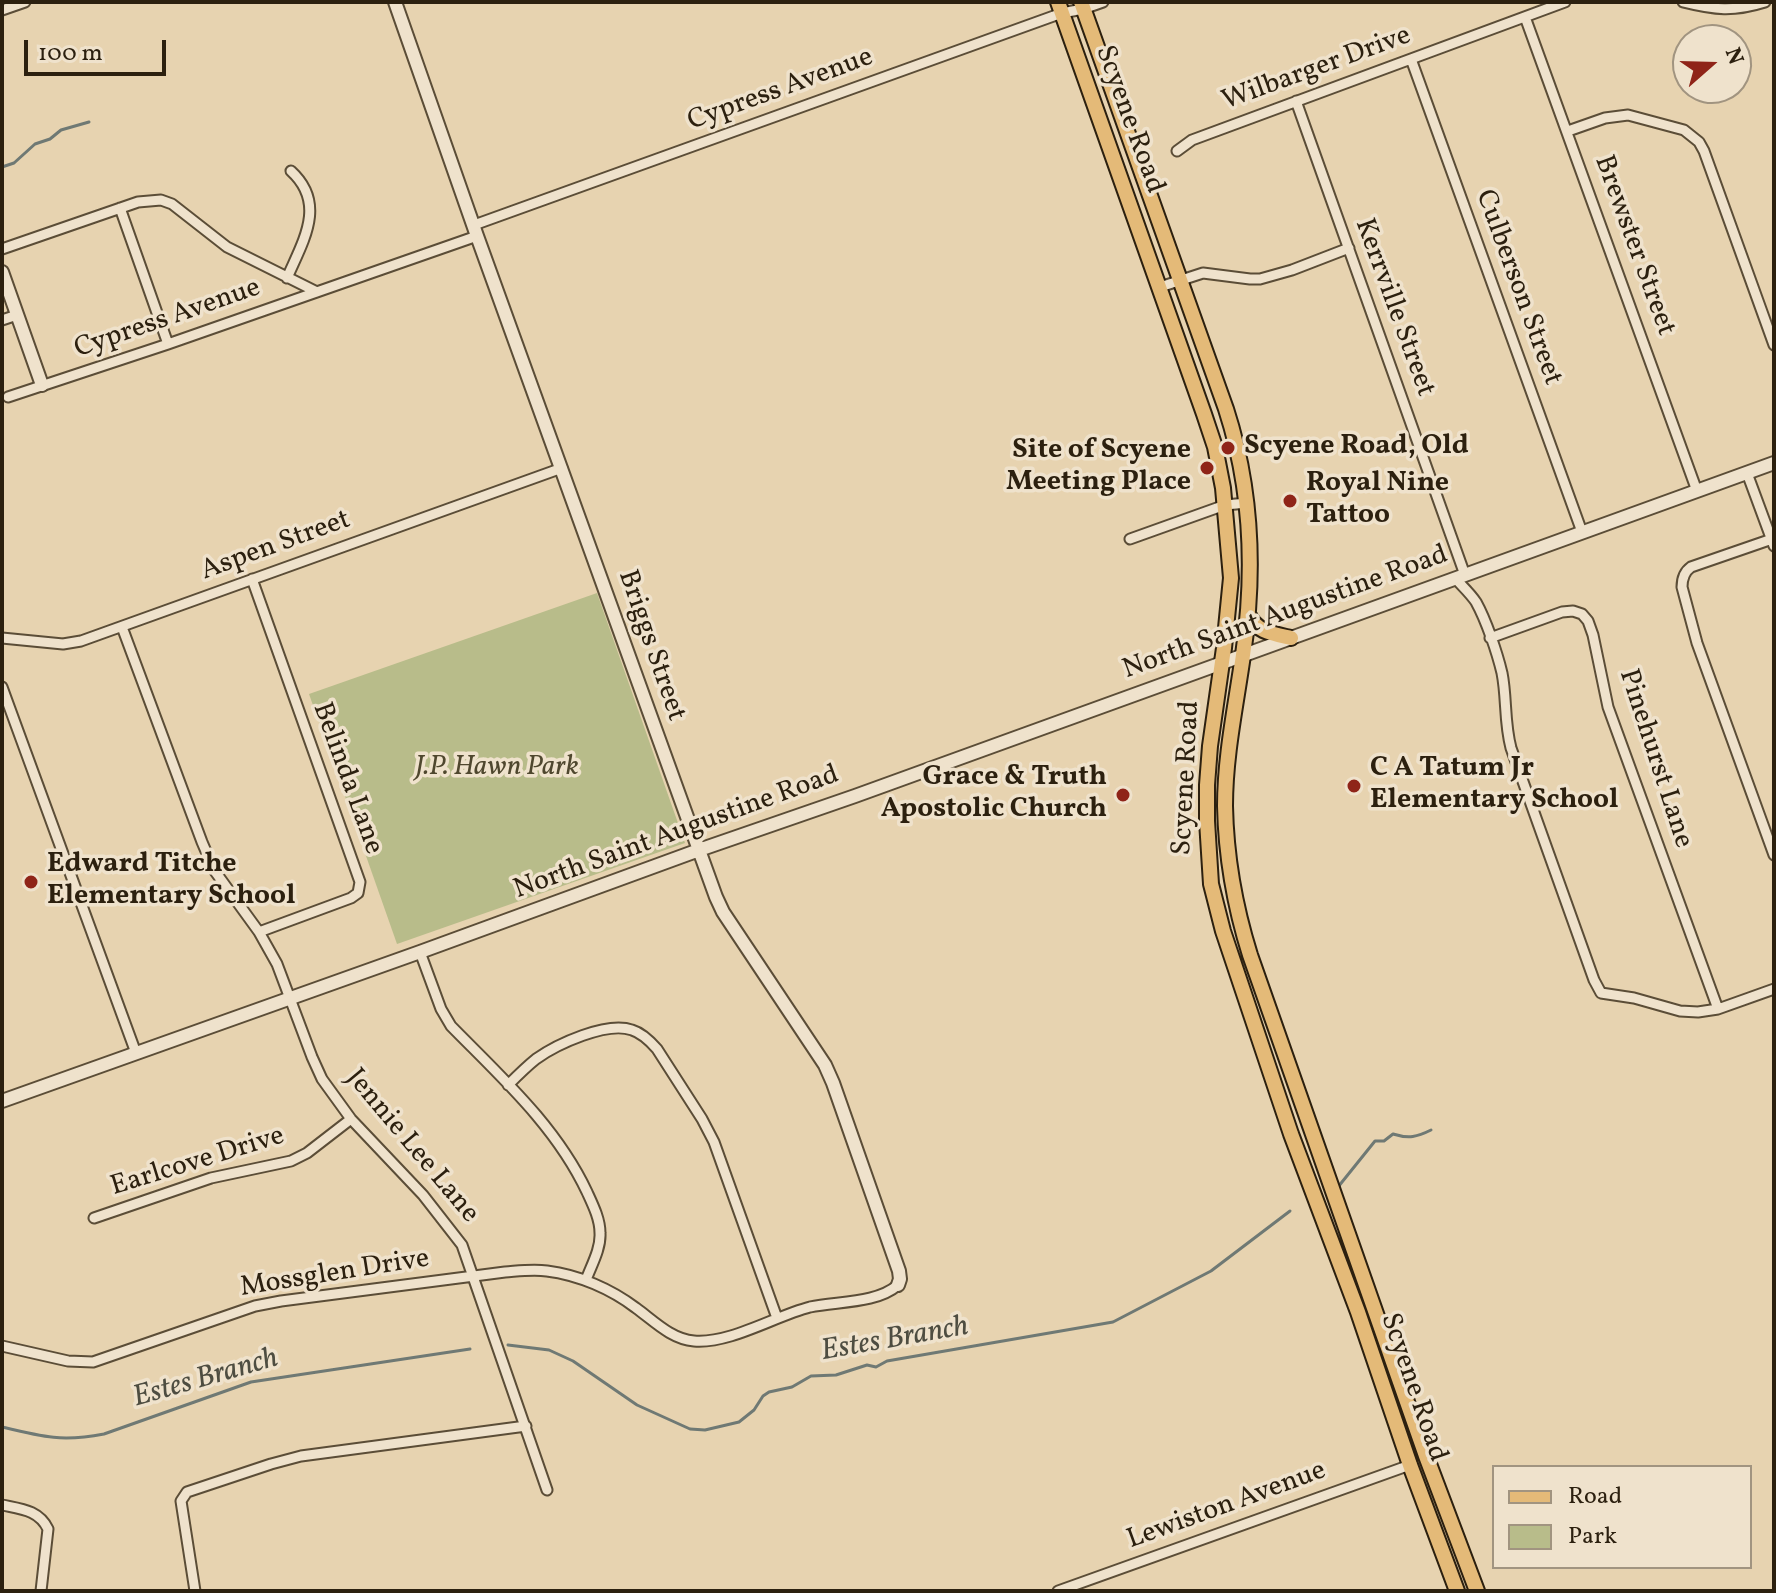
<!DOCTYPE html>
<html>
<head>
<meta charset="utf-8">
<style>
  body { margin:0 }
  #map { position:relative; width:1776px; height:1593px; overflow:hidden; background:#e7d3b0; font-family:Vollkorn,serif }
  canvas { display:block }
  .frame { position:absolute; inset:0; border:4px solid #2c200f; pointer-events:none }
  .legend { position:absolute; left:1492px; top:1465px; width:260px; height:104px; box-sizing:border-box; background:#efe2cc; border:2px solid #a19480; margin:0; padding:10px 14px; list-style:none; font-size:24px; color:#2c200f }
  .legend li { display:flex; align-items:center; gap:16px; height:40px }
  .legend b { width:40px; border:2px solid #a19480 }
  .north { position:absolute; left:1672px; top:24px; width:80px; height:80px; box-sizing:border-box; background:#efe2cc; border:2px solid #a19480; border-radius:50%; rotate:70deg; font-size:22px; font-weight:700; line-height:32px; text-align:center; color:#2c200f }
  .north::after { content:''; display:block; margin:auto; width:28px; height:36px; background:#8f2418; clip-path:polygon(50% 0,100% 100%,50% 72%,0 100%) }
  .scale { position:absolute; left:24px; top:40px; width:142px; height:36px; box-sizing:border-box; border:4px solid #2c200f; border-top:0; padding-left:10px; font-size:24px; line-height:28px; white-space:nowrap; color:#2c200f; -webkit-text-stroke:6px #efe2cc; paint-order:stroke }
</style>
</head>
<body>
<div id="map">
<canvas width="1776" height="1593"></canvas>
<div class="frame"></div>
<ul class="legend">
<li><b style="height:10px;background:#e4ba78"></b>Road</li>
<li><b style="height:22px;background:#b8bc8a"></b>Park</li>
</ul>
<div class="north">N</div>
<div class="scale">100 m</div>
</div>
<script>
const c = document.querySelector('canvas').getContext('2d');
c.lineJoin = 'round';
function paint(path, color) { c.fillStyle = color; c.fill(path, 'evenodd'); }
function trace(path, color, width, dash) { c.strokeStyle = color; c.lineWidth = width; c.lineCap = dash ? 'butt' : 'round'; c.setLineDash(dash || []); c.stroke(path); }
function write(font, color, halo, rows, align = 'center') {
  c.font = font + ' Vollkorn,serif'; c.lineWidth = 7; c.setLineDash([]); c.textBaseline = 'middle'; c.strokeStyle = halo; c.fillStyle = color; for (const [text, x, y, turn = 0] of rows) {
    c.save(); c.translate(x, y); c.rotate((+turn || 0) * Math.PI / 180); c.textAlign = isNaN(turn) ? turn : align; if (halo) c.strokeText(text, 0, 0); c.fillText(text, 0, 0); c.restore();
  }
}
paint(new Path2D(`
  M597 593 685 843 397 944 309 694Z`), '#b8bc8a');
trace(new Path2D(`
  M2 167 14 163 35 144 50 139 61 130 89 122
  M1338 1187 1375 1141H1384L1393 1134C1409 1139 1417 1137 1431 1130
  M508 1345 549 1350 573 1361 637 1405 690 1429 705 1430 739 1422 754 1410 763 1396 769 1392 792 1387 811 1376 836 1375 867 1365 876 1367 887 1361 1113 1322 1211 1271 1290 1211
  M2 1427C43 1437 62 1442 104 1434L251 1382 470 1349`), '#6f7974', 3);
const minor = new Path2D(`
  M1683 2C1715 10 1733 12 1765 2
  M2 10 25 2
  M1525 17 1697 491
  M1411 59 1582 532
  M1296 101 1465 575
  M1568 131 1605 118 1628 115 1684 130 1699 142 1704 151 1774 345
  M1177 151 1192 140 1565 2
  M120 208 168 344
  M474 225 1062 13 1083 9 1103 2
  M2 249 138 202 161 200 172 204 227 247 317 292
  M287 278C303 241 327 204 291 171
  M1160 287 1203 273 1250 279H1260L1292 270 1349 248
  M2 320 17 315
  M8 397 168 344 477 236
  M1747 473 1774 546
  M1130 539 1225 505 1247 503
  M1772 539 1691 567C1684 572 1682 579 1682 587L1697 643 1774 855
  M1455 578C1462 586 1470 593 1476 602 1486 620 1497 652 1502 673 1507 698 1504 722 1511 748L1594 980 1601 993 1634 998 1680 1011 1698 1012 1718 1009 1774 989
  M252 579 360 882 358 893 351 898 259 932
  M122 627 202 842 214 870 259 932 277 964 312 1057 322 1079 351 1119 423 1195 462 1245 547 1490
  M2 638 63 644 81 641 562 468
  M1490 638 1562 612 1573 611 1582 614 1588 621 1593 635 1608 707 1718 1009
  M2 687 136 1053
  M420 952 441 1009 451 1026C501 1077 556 1126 587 1192 593 1205 600 1219 600 1233 601 1249 591 1266 586 1280
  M508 1085C517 1076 526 1067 536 1059 557 1044 607 1021 632 1030 642 1033 650 1041 657 1049L702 1119 714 1142 777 1318
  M94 1218 211 1178 291 1161 307 1153 351 1119
  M2 1346 68 1361 93 1362 255 1306 281 1301 505 1272C519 1271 533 1269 547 1271 579 1275 611 1289 636 1308 654 1321 671 1339 694 1341 730 1344 775 1316 810 1307 837 1301 876 1304 898 1285
  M2 1505C21 1509 39 1510 48 1529L41 1591
  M195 1591 181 1501 187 1492 271 1464 301 1456 526 1426
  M1058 1591 1410 1465`);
const tertiary = new Path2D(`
  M395 2 477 236 716 897 723 912 825 1065 833 1083 899 1271 900 1279 898 1285
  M2 272 42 385
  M2 1101 420 952 699 850 855 796 1774 463`);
const primary = new Path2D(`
  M1058 2 1204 414 1215 447 1223 488 1231 578 1224 648 1210 746 1207 785V821L1211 884 1223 931 1291 1134 1358 1312 1410 1465 1457 1591
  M1081 2 1226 409C1252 489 1255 573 1243 655 1236 705 1225 755 1225 806 1226 857 1235 907 1250 955L1426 1456 1477 1591
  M1248 614C1256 632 1273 634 1291 638`);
trace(minor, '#5b4d37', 13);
trace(tertiary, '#5b4d37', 16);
trace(primary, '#2c200f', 18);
trace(minor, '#efe2cc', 9);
trace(tertiary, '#efe2cc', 12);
trace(primary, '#e4ba78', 14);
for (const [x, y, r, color] of [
  [1228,448,8,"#8f2418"],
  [1207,468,8,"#8f2418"],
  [1290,501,8,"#8f2418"],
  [1354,786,8,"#8f2418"],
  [1123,795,8,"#8f2418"],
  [31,882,8,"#8f2418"]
]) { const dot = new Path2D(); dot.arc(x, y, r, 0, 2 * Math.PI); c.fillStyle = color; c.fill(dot); trace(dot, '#efe2cc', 3); }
write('28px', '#2c200f', '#efe2cc', [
  ["Wilbarger Drive",1317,70,-20],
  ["Cypress Avenue",781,91,-20],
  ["Scyene Road",1128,120,70],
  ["Brewster Street",1633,246,70],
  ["Culberson Street",1517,288,70],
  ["Kerrville Street",1393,308,70],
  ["Cypress Avenue",168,320,-19],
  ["Aspen Street",276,547,-20],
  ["North Saint Augustine Road",1286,614,-20],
  ["Briggs Street",650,646,71],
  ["Pinehurst Lane",1654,759,72],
  ["Scyene Road",1188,778,-87],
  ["Belinda Lane",346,779,70],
  ["North Saint Augustine Road",677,834,-20],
  ["Jennie Lee Lane",411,1147,50],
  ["Earlcove Drive",198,1163,-17],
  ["Mossglen Drive",335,1275,-9],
  ["Scyene Road",1412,1388,71],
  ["Lewiston Avenue",1227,1507,-20]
]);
write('bold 28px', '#2c200f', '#efe2cc', [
  ["Scyene Road, Old",1244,448],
  ["Site of Scyene",1191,452,"right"],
  ["Meeting Place",1191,484,"right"],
  ["Royal Nine",1306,485],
  ["Tattoo",1306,517],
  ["C A Tatum Jr",1370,770],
  ["Elementary School",1370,802],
  ["Grace & Truth",1107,779,"right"],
  ["Apostolic Church",1107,811,"right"],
  ["Edward Titche",47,866],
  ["Elementary School",47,898]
], 'left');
write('italic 28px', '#4f472e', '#efe2cc', [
  ["J.P. Hawn Park",497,769]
]);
write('italic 30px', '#4e4d41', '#efe2cc', [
  ["Estes Branch",895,1341,-10],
  ["Estes Branch",206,1380,-16]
]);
</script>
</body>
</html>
